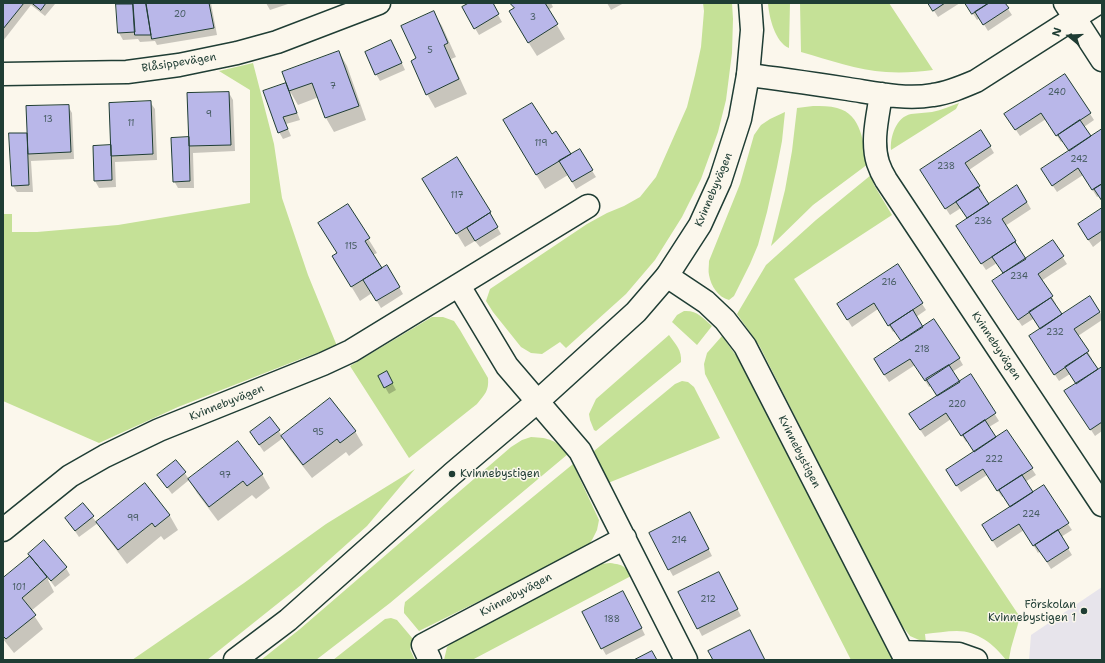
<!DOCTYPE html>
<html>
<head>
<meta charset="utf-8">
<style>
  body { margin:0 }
  #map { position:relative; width:1105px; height:663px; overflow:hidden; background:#fbf7ec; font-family:"Shantell Sans",sans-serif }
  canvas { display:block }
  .frame { position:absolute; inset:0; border:4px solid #1f3d34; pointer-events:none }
  .north { position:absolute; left:1049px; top:16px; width:40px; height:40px; -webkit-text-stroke:3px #fbf7ec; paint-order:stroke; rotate:288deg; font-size:11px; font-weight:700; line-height:16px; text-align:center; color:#1f3d34 }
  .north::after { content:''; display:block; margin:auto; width:14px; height:18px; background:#1f3d34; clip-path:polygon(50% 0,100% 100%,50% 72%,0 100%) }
</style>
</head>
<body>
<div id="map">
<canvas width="1105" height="663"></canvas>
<div class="frame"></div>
<div class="north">N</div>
</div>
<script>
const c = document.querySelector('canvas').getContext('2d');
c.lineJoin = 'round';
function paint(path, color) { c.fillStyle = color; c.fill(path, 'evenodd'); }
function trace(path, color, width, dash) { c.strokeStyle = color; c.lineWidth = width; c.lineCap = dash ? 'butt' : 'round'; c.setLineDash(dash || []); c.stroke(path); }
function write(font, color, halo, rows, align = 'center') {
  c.font = font + ' "Shantell Sans",sans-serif'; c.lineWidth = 3; c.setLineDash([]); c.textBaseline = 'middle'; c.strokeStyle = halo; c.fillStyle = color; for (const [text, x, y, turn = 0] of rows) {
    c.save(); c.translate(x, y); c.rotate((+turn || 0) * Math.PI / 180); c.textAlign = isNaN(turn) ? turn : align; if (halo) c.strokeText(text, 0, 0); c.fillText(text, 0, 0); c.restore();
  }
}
paint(new Path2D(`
  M1102 587V660H1029L1031 635Z`), '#e7e4eb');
paint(new Path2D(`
  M703 3H732L733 19 732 53 726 100 718 132 701 179 682 217 655 260 626 294 566 348 560 342 542 354 531 353 521 347 493 312 486 301 490 289 587 224 607 213 624 206 640 197 656 177 687 107 695 75 701 47 704 11Z
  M768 3H790L789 48C775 42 769 17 768 3Z
  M800 3H889L933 70C918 72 902 73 886 72 857 70 829 60 801 52Z
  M253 63 274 144 282 198 308 275 337 346 303 358 178 407 99 443 3 401V214H12V232H37L118 225 250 203V90L219 71Z
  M959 103 956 109 891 150C890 137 896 117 911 114 918 113 925 113 932 112 942 110 950 106 959 103Z
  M813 106C821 106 830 106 837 108 862 114 863 144 868 164L813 205 771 246 785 190 792 151 797 108Z
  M785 112 782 141 777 167 767 212 758 245 750 264 734 296 729 300C718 297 711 286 709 275 708 271 709 266 709 261L740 184 754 135 761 125 770 119Z
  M871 175 874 185 892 215 794 279 1020 617 1011 648 1009 659 1006 660C994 644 977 631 957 631 946 631 936 633 925 634L926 643 910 636 899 622 759 345 737 314 766 265 816 220Z
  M684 311C697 310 703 318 712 326L697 345 672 322 677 315Z
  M432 317H443L454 321 460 330 488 378C489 391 485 394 477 404L409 458 350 366Z
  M669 335C676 345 682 350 681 362L596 431 594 430 590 420 589 414 596 399Z
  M722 336 737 357 893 660H851L705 374 704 364 707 353Z
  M682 381 688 382 694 387 720 438 608 483 594 451 675 384Z
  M531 437C550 438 556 440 568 454L390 603 316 660H261L300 629 511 447 522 440Z
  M573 464 599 520 597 530 592 540 586 548 419 631 404 613V608L405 602Z
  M415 469 367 526 301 585 207 660H132L244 583 326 524Z
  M610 563C623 565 624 565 631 576L472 660H444L447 647 457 639 601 564Z
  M391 618 397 620 413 639 410 649 415 660H333L385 619Z`), '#c5e197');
paint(new Path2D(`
  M3 3H54L55 4 45 16 31 5 3 41Z
  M134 3H211L217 35 157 45 155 41 140 42 138 39 123 40 119 33 117 5 135 4Z
  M266 3H291L270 10Z
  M471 3H491L502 22 479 35 463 8Z
  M511 3H551L553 7 548 10 565 39 537 56 518 26 515 9Z
  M607 3H624L611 10Z
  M929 3H960L938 17Z
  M966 3H1004L1012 15 988 31 980 18 977 20Z
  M433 12 442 26 456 57 451 59 467 94 435 108 427 94 417 59Z
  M395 48 405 70 380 81 376 74Z
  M339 52 347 66 366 120 334 132 326 118 319 97 298 105 291 93 290 94 300 120 286 124 291 136 283 139 279 132 285 84 288 88Z
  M1065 75 1094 120 1084 127 1091 138 1102 130V200L1099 196 1097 197 1083 175 1057 192 1047 177 1070 152 1063 141 1061 142 1046 119 1020 136 1010 121Z
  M229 93 233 100 235 151 193 153 194 188H178L174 181 190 138Z
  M150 102 155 109 157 160 115 162 116 187 99 188 95 181 94 147 112 146Z
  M68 106 72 113 74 159 31 161 33 192H17L13 186 11 134H28Z
  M981 131 994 153 969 170 983 193 982 194 989 205 1027 202 1031 209 1005 226 1015 241 1019 248 1018 249 1025 260 1053 242 1067 264 1041 281 1052 297 1056 304 1055 305 1062 315 1100 312 1102 316V320L1078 336 1088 352 1092 359 1091 360 1098 370 1102 368V431L1095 436 1070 398 1077 384 1070 374 1059 381 1034 343 1041 330 1033 319 1022 326 997 288 1004 274 997 263 986 270 961 233 968 219 961 208 950 215 925 177Z
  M556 133 570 156 579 150 596 177 576 189 568 175 545 189 512 135 552 136Z
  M457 159 490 213 498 227H497L501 234 480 247 475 241 465 247 432 193Z
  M348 206 377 253 373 255 381 270 399 287 403 294 381 308 372 293 360 301 342 271 338 254Z
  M1102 209V240L1093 247 1083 232Z
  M897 265 926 310 916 317 923 328 959 358 963 365 952 372 959 383 971 376 999 421 989 427 996 438 1032 469 1036 475 1025 482 1032 493 1068 524 1072 530 1061 537 1072 555 1051 569 1040 551 1038 553 1024 530 997 548 987 532 1011 507 1004 496 1002 497 987 475 961 492 951 477 975 452 967 441 966 442 951 419 925 437 915 422 938 397 931 386 929 387 915 365 889 382 879 367 902 342 895 331 893 332 878 309 852 327 842 311Z
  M387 373 396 390 389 394 379 377Z
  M270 418 282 436 355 431 363 445 349 456 346 452 312 478 290 450 283 438 264 452 255 439Z
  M176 461 189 479 262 474 270 488 256 499 252 495 218 521 197 493 189 480 172 494 163 482 159 475Z
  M145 485 170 516 178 530 164 540 161 536 127 564 106 536 98 523 79 537 66 518 83 504 97 523Z
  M694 520 712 556 673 576 669 569Z
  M44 541 66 568 70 575 55 587 49 579 48 580 54 592 31 611 43 629 14 653 3 639V579L30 556Z
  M719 573 741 616 702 636 680 593Z
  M627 599 645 635 606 655 602 648Z`), '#0003');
const building = new Path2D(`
  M3 3H24L3 29Z
  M32 3H46L41 10Z
  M133 3H146L151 35H135Z
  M146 3H209L214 28 152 39Z
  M469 3H493L499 14 474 29 462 7Z
  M510 3H545L558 24 528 43 509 11 514 8Z
  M928 3H945L933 11Z
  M965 3H989L972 14Z
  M989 3H1005L1009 8 983 25 975 12Z
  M116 4H133L135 32 118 33Z
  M434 11 448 43 444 45 459 79 426 95 411 61 416 58 401 26Z
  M391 40 402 63 375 75 365 52Z
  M339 51 359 106 325 118 312 83 289 91 282 72Z
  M1065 74 1091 113 1056 136 1041 113 1015 130 1004 114Z
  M286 83 297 113 283 117 288 129 278 133 263 91Z
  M229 92 231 145 189 146 187 93Z
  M151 101 153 154 111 156 109 103Z
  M532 103 552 134 556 131 571 154 536 175 503 120Z
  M69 105 71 152 28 154 26 106Z
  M1080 120 1091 136 1069 151 1058 135Z
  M1102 129V184L1092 190 1078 168 1052 186 1041 169Z
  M981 130 991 146 965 163 980 186 945 209 920 170Z
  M9 133H27L29 185 12 186Z
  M189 137 190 181 173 182 171 138Z
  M111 145 112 180 94 181 93 146Z
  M580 149 593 170 572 182 559 161Z
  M457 157 491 212 456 234 422 179Z
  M1102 184V201L1094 189Z
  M1017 185 1027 202 1002 219 1016 241 981 264 956 226Z
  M978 187 989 204 967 218 956 202Z
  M348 204 370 238 365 241 382 268 351 287 332 256 337 253 318 223Z
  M1102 208V231L1088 240 1078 224Z
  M490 213 498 227 475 241 467 228Z
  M1053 240 1064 256 1038 274 1053 296 1018 320 992 281Z
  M1015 242 1026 259 1003 273 992 257Z
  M898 264 923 303 888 326 874 303 847 320 837 304Z
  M387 265 400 287 376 301 363 280Z
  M1090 296 1100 312 1074 329 1089 351 1054 375 1029 336Z
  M1051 298 1062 314 1040 329 1029 312Z
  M913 310 923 327 901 341 890 325Z
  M934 319 960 358 925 381 910 359 884 375 874 359Z
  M1087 353 1098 369 1076 384 1065 367Z
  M949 365 960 382 937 396 926 379Z
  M1102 367V422L1090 430 1064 391Z
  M387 371 393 383 384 388 378 376Z
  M971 374 996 413 961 436 946 413 920 430 909 414Z
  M330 398 356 431 340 443 337 439 303 465 281 436Z
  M270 417 280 430 259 445 250 432Z
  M985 420 996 437 974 452 963 435Z
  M1007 430 1033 468 997 491 983 469 956 486 946 470Z
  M238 441 263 474 247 486 243 481 209 507 188 479Z
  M176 460 186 472 167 488 157 475Z
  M1022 475 1033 492 1010 507 999 490Z
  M145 483 170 515 155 527 152 523 118 550 96 522Z
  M1044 485 1069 523 1033 546 1019 524 992 541 982 525Z
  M83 503 94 516 75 531 65 518Z
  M690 512 709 549 668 570 649 533Z
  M1058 530 1069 548 1047 562 1035 545Z
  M44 540 67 567 51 581 28 554Z
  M30 556 47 577 22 598 36 615 6 639 3 636V578Z
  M719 572 738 609 697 629 678 592Z
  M623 591 642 628 601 649 582 612Z
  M750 630 765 660H713L708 651Z
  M652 651 657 660H634Z`);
paint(building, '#b9b7e9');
trace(building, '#1f3d34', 1);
const street = new Path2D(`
  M1065 3 1102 60
  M3 74 127 72 179 65 237 53 277 42 379 3
  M748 75C782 79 815 84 848 89 875 93 905 100 933 95 948 93 962 87 976 81L1098 3
  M881 94C878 116 871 141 878 163 880 169 883 175 886 180L1102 505
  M667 276 706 302 725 320 745 346 906 660
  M459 286 507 366 580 451 686 660
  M3 530 70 476 105 456 159 430 323 364 351 351 588 206
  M902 652 959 654 976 660
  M430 660 423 645 625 538`);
const secondary = new Path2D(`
  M235 660 288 620 452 474 538 401 636 312 667 276 700 225 720 181 740 119 748 75 752 30 750 3`);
trace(street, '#1f3d34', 25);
trace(secondary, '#1f3d34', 25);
trace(street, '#fbf7ec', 22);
trace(secondary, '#fbf7ec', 22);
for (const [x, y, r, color] of [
  [452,474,4,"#1f3d34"],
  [1084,611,4,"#1f3d34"]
]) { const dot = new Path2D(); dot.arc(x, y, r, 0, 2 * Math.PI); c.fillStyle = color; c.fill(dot); trace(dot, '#fbf7ec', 1.5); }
write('9px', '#465c61', null, [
  ["20",180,15],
  ["3",533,18],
  ["5",430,51],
  ["7",333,87],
  ["240",1057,93],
  ["9",209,115],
  ["13",48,120],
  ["11",131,124],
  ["119",541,144],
  ["242",1079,160],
  ["238",946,167],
  ["117",457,196],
  ["236",983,222],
  ["115",351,247],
  ["234",1019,277],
  ["216",889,283],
  ["232",1055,333],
  ["218",922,350],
  ["220",957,405],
  ["95",318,433],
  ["222",994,460],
  ["97",225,476],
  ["224",1031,515],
  ["99",133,519],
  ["214",679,541],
  ["101",19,588],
  ["212",708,600],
  ["188",612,620]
]);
write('11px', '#1f3d34', '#fbf7ec', [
  ["Blåsippevägen",179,63,-9],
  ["Kvinnebyvägen",714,190,-67],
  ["Kvinnebyvägen",996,346,56],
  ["Kvinnebyvägen",227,403,-22],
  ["Kvinnebystigen",799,452,63],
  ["Kvinnebyvägen",516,595,-28]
]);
write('11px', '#1f3d34', '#fbf7ec', [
  ["Kvinnebystigen",460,474],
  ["Förskolan",1076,605,"right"],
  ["Kvinnebystigen 1",1076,618,"right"]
], 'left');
</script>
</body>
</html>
